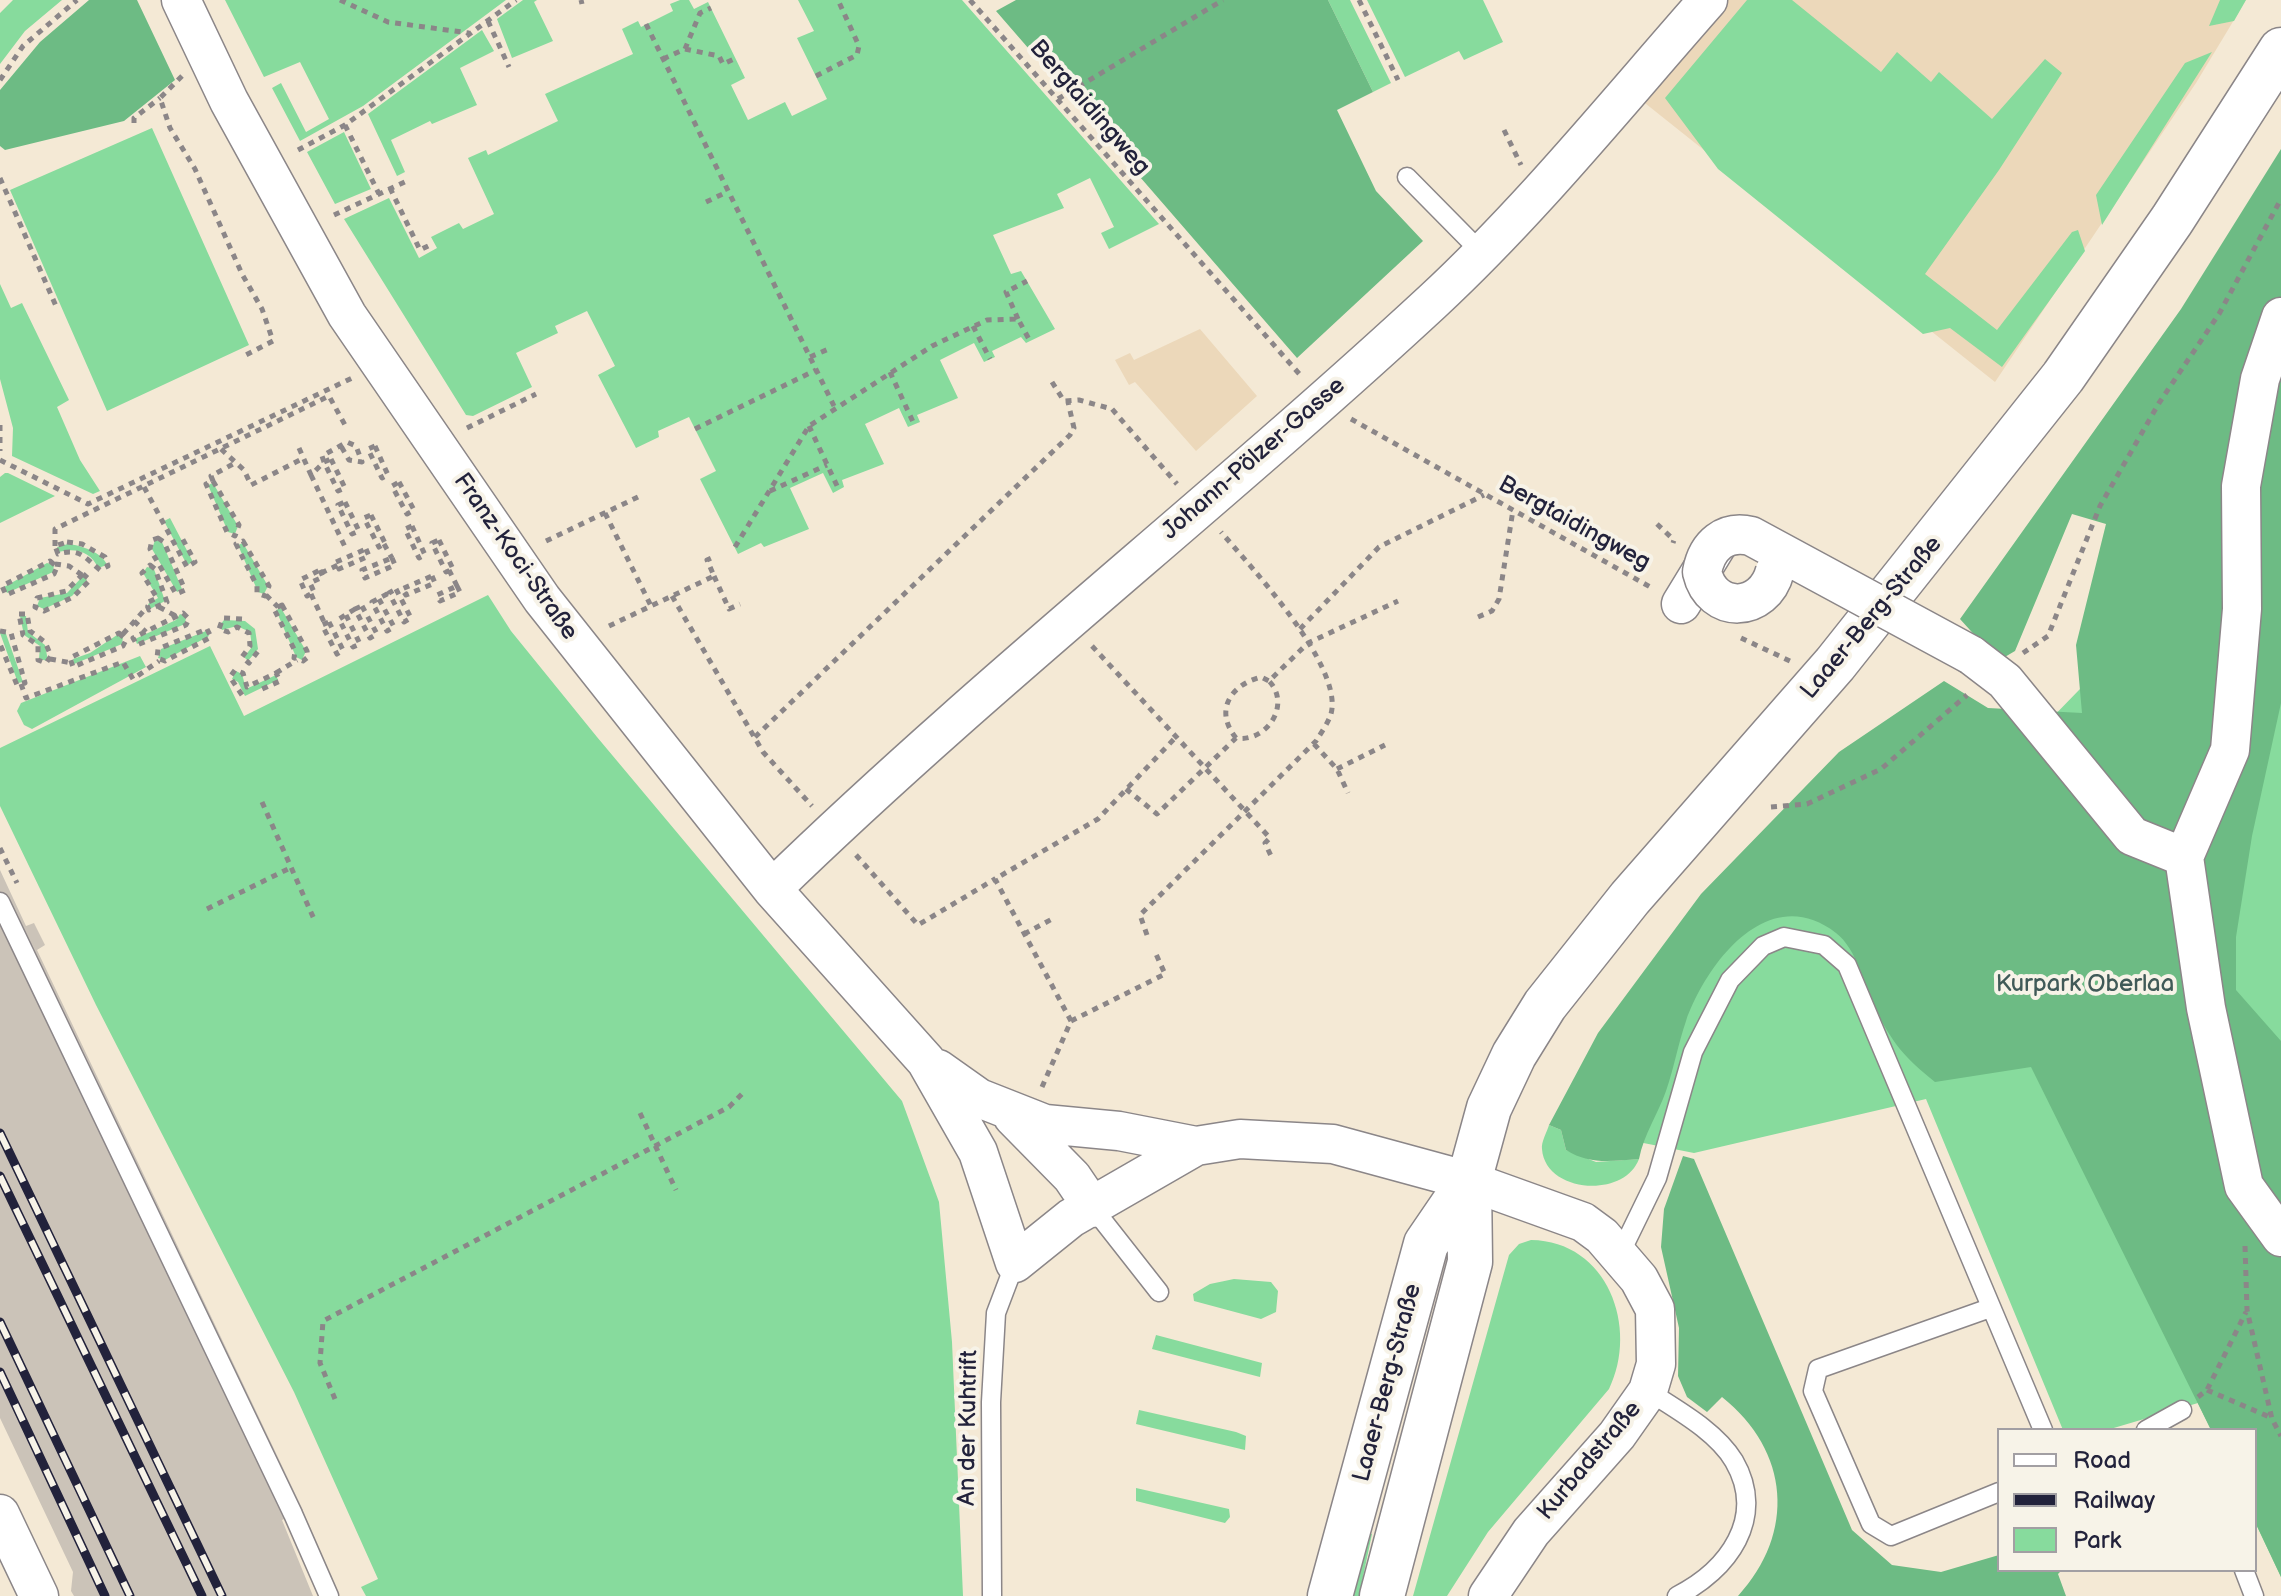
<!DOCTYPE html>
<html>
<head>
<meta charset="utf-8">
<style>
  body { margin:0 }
  #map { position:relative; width:2281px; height:1596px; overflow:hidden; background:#f4e9d5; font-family:"Balsamiq Sans",sans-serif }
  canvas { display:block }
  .legend { position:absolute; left:1997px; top:1428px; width:260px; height:144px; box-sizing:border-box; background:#f7f3e8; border:2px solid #a29fa3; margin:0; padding:10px 14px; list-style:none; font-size:24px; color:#22223b }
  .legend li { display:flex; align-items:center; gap:16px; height:40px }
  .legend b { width:40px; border:2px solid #a29fa3 }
</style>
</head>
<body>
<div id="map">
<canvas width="2281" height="1596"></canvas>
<ul class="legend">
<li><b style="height:10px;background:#fff"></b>Road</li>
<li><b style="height:10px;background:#22223b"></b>Railway</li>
<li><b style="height:22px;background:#87db9d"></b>Park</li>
</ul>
</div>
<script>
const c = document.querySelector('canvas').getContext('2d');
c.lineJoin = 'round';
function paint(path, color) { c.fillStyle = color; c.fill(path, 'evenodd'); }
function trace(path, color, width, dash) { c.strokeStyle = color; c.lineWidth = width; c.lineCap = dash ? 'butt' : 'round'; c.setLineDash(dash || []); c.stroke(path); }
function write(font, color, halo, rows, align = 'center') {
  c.font = font + ' "Balsamiq Sans",sans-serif'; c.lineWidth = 8; c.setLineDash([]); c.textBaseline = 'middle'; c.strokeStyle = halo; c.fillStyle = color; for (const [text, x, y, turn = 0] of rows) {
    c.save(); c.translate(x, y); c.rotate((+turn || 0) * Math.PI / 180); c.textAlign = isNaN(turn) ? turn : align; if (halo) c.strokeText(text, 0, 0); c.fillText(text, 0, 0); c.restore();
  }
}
paint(new Path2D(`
  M1689 0H2246L2196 83 1995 382 1621 84Z
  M1200 329 1257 396 1196 451 1135 382 1129 385 1115 360 1130 353 1134 360Z`), '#ecd8ba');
paint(new Path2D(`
  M0 870 26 926 34 923 45 945 37 950 303 1510 282 1520 313 1596H74L71 1591 73 1572 0 1418Z`), '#cbc3b8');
paint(new Path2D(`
  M13 0H62L25 31 0 64V13Z
  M225 0H506L363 106 300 141 272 88 281 83 306 132 329 119 300 62 264 77Z
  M523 0H537L534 2 553 41 512 58 497 19Z
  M680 0H689L694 9 708 2 745 78 731 85 748 120 785 102 792 116 827 99 797 38 814 31 798 0H962L1159 224 1109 249 1101 233 1114 227 1090 178 1057 194 1064 208 993 235 1011 274 1021 271 1055 329 1026 343 1021 337 992 351 995 357 984 362 974 343 940 360 958 398 917 415 920 422 908 427 899 408 865 424 884 464 842 480 844 487 833 493 823 473 790 488 809 529 764 547 761 543 738 554 700 479 716 471 689 417 658 431 659 437 636 448 598 375 615 366 587 311 555 326 558 333 516 353 532 387 473 416 466 415 344 219 389 198 419 258 437 248 431 237 459 223 463 229 494 214 468 158 486 150 488 155 558 121 545 94 633 54 622 29 638 21 641 27 673 11 670 4Z
  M1328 0H1350L1391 83 1373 92Z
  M1367 0H1483L1503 42 1464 60 1459 51 1405 77Z
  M1747 0H1792L1881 72 1897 52 1931 82 1939 72 1992 119 2045 59 2062 73 1999 170 1925 274 1997 330 2072 232 2078 230 2085 251 2002 367 1950 328 1923 334 1718 169 1665 98Z
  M2220 0H2246L2234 21 2209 26Z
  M482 30 494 51 460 68 477 105 432 124 430 121 391 140 405 172 397 176 368 114Z
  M2212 52 2102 225 2096 195 2185 63Z
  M152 128 249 345 107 411 10 190Z
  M344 132 371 189 335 204 307 152Z
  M2281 233V1577L2255 1522V1430H2211L2198 1403 2107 1430H2063L1926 1099 1694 1153 1598 1134 1677 960 2044 726 2114 654Z
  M0 284 11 308 22 303 69 400 57 407 80 460 100 491 93 494 12 456 13 428 0 379Z
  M5 473H8L55 496 0 523V477Z
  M213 483 238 526 235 534 228 532 208 485Z
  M170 518 193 562 187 565 164 521Z
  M155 540 162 542 182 589 177 592 152 549Z
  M243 543 268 586 264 594 258 592 238 545Z
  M68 544C81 545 103 553 107 565L98 568C92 552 75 547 59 552L57 547Z
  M47 563 54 565 53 572 7 593 4 587Z
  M147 567 154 569 165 601 150 609 148 604 158 598 143 573Z
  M83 576 87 580 72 596 44 609 37 606 40 598 67 593Z
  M488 595 511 631 597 737 902 1101 939 1202 952 1342 963 1596H366L361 1587 378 1579 294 1392 96 1005 0 806V748L210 646 244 716Z
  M281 608 306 651 302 660 296 657 276 610Z
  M180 614 186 617 185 624 137 644 135 639 176 620Z
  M20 616H26L28 632 45 645 48 661 39 659 40 646 24 635Z
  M224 620 245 621 255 629 258 649 248 661 244 657 252 647 250 632 237 626 222 630 220 625Z
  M5 631 23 682 18 683 0 633Z
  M206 631 209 636 165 660 158 658 161 649Z
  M117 635 123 637 122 644 74 664 73 659 90 653Z
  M140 656 146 667 32 729 24 725 17 711 21 703Z
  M236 671 242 674 246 689 276 675 278 680 245 696 238 682 232 679Z
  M1549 1125 1561 1130 1566 1150 1596 1162 1639 1159C1624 1199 1545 1193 1542 1149 1541 1142 1547 1132 1549 1125Z
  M1531 1240C1608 1241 1639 1328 1609 1389L1488 1532 1447 1596H1413L1509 1255 1519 1244Z
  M1234 1279 1271 1282 1278 1291 1276 1312 1261 1319 1194 1301 1193 1294 1210 1284Z
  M1156 1335 1262 1363 1260 1377 1152 1349Z
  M1139 1410 1236 1432 1246 1436 1245 1450 1136 1424Z
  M1136 1488 1229 1509 1230 1517 1225 1523 1136 1501Z
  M1364 1532 1372 1534 1359 1596H1346Z`), '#87db9d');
paint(new Path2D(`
  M89 0H137L175 80 124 121 5 150 0 146V90L40 42Z
  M1016 0H1328L1373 92 1337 110 1376 191 1423 241 1297 358 996 11Z
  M2281 149V703L2252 836 2236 937V990L2281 1041V1577L2255 1522V1430H2211L2031 1067 1935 1082C1905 1058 1892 1043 1875 1008 1864 985 1857 949 1836 933 1769 881 1707 962 1686 1021 1678 1044 1674 1068 1666 1091 1658 1114 1644 1134 1639 1159 1611 1161 1590 1165 1566 1150L1561 1130 1549 1125 1598 1033 1701 894 1839 752 1944 681 1988 708 2082 713 2076 645 2106 524 2072 514 2015 651 1998 661 1960 619 2181 309Z
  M1683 1156 1694 1159 1852 1530 1892 1565 1941 1572 1999 1555V1570H2062L2058 1574 2066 1596H1738C1796 1533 1790 1451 1722 1397L1707 1412 1687 1397 1678 1376 1679 1328 1661 1247 1664 1209Z`), '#6dbb84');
const lane = new Path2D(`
  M1407 177 1481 252
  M0 902 293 1514 329 1596
  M1093 1208 1159 1292
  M1620 1254 1657 1178 1693 1052 1730 980 1763 946 1784 937 1824 945 1847 965 2043 1430
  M1990 1308 1818 1369 1813 1391 1871 1524 1891 1536 1999 1492
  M1648 1391C1677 1410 1716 1431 1734 1461 1767 1518 1728 1570 1677 1596
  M2146 1430 2182 1410
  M2244 1570 2254 1596
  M992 1596 991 1402 996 1313 1015 1263`);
const street = new Path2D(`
  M181 0 229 101 347 315 542 599 772 889 926 1061 978 1152 1015 1263 1071 1218 1196 1146
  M2281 317 2260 379 2241 486 2242 609 2230 750 2184 857 2206 1008 2244 1186 2281 1237
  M1681 604 1717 545
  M1971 655 2005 681 2132 836 2184 857
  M772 889C983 684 1216 502 1432 302 1532 209 1618 102 1708 0
  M938 1069 979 1098 1045 1124 1119 1131 1196 1146 1240 1139 1333 1144 1469 1181 1583 1222 1602 1236 1639 1279 1655 1309 1656 1364 1648 1391 1617 1435 1531 1532 1488 1596
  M1013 1117 1072 1177 1093 1208
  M0 1514 39 1596`);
const secondary = new Path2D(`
  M1330 1596 1426 1244 1469 1181
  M1382 1596 1470 1262 1469 1181 1489 1108 1514 1055 1545 1005 1630 898 1835 664 2063 377 2172 220 2281 50`);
trace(lane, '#8b8688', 21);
trace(street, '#8b8688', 41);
trace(secondary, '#8b8688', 47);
trace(new Path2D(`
  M340 0 388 22 469 33
  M581 0 582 4
  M970 0 1302 377
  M1359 0 1398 80
  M488 21 509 67
  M646 24 834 406
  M685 49 719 56 723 64 736 58
  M663 59 685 49 700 13 711 8
  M182 76 160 98 170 128 195 169 242 274 262 309 273 341 242 357
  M816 76 857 55 859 46 838 0
  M0 80 23 46 77 0
  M1058 99 1223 0
  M134 123V118L160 98
  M345 125 379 194
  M1504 130 1521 165
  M298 150 345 125 516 0
  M0 178 56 306
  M390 188 420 250 430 245
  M706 202 727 192
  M334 215 409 180
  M1018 319 1006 292 1027 281
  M973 326 990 359
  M810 357 831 348
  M890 372 914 424
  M1052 382 1064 401 1079 400 1112 409 1177 484
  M1351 419 1652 588
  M0 425V451
  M809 426 839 490
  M467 428 536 394
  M695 429 816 370
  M375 446 388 475 382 478 368 449Z
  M299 448 311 475 324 462 322 456 347 442 356 446 362 462 349 460 341 446
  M221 449 244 470 251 485 304 458
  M331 459 345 488 338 491 324 462Z
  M0 460 88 504 352 378
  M311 475 346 549
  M213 481 239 525 235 536 227 532 206 484Z
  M213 481 211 476 235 463
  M399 482 414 510 407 514 392 486Z
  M144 487 187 567 195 562 180 534
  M770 491 827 465
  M345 502 359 531 352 534 338 505Z
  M605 513 651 606
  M371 515 385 543 379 547 364 518Z
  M1657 524 1674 540 1673 543
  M412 526 425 555 419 558 405 529Z
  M158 538 164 542 185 590 176 594 150 549 152 540Z
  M439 540 453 569 446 572 432 543Z
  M243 541 269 586 265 596 257 593V586L236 544Z
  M546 541 638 497
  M67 542 82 544 105 557 108 566 100 570C86 559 80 547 58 554L55 546Z
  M384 544 392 558
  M55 546V529L329 396 345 425
  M735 547 809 426 932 346 987 320 1018 319 1030 341
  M366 549 369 556 339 569 336 562Z
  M392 558 395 565 365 578 362 570Z
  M50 561 57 567 54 574 6 595 2 586Z
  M55 564 69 566 82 575
  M150 565 155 569 167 602 149 610 146 603 157 598 142 573Z
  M320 570 323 577 310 583 314 592 307 596 300 580Z
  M449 570 457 586
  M321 573 338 565
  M83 574 90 580 73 597 44 611 35 607 37 598 66 591Z
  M432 576 435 583 406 595 402 589Z
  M714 576 729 609 740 604
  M457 586 460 592 440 601 437 595Z
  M396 589 411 618 404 622 389 593Z
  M311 594 325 624
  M266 595 278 607
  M672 596 763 752 812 806
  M379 599 394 627 387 631 372 602 389 593
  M282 605 307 651 308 657 303 661 294 658 295 651 274 609Z
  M362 606 377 634 370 638 355 609Z
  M159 607 176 616
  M183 613 189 619 186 625 137 645 133 638Z
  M19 614H27L30 631 45 642 51 656 46 663 38 660V645L23 635Z
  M346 615 360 644 353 647 339 619 355 609
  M1478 617 1492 611 1499 599 1513 510
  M242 619 223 618 219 629 228 632 237 627 249 633 250 646 242 657 249 663 259 650
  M134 621 146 632
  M329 622 343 650 337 654 322 625Z
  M609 626 714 576 707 560 716 556
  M207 629 211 637 165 661 157 658 158 649Z
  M1300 629 1379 547 1484 495
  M0 631 11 633 25 683 17 685 0 644
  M119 633 126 640 123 646 73 667 70 658Z
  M123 634 148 606
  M1741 638 1790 661
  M1092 646 1270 838 1265 843 1272 858
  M2023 653 2048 636 2100 506 2159 403 2219 314 2281 199
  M50 659 72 663
  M276 673 297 660
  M21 684 26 698 123 662 133 679 159 661
  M242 695 230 677 235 670 243 673 247 687 276 673 280 681 258 691
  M755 737 1070 435 1074 428 1068 402
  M1236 738C1214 711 1230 685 1261 677L1269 681
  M1314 744 1337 769 1348 793
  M1337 769 1385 745
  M1126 789 1157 814 1236 738C1266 743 1292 705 1269 681L1308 643 1398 601
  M262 802 314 919
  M1771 807 1807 804 1881 769 1967 695
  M0 848 17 883
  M856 855 918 925 995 879
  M207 909 290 868
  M1024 934 1054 918
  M1147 935 1140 915 1316 741C1321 733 1328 723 1331 714 1344 666 1250 566 1221 532
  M1071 1021 1165 974 1156 954
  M1042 1087 1071 1021 995 879 1098 819 1175 738
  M640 1113 676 1190
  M2245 1246 2247 1310 2272 1419 2281 1436
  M2207 1390 2272 1418
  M2198 1397 2207 1390 2246 1312
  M335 1399 320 1363 323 1321 729 1107 743 1093`), '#8b8688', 5, [6, 6]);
trace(lane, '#fff', 18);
trace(street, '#fff', 38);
trace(secondary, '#fff', 44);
const rail = new Path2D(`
  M0 1133 222 1596
  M0 1176 202 1596
  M0 1322 130 1596
  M0 1372 105 1596`);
trace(rail, '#22223b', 9);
trace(rail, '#f7f3e8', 6, [18]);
const streetBridge = new Path2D(`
  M1775 571C1764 613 1712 615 1702 572 1707 545 1725 530 1751 536L1971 655`);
trace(streetBridge, '#8b8688', 41, []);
trace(streetBridge, '#fff', 38);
write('24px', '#22223b', '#f7f3e8', [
  ["Bergtaidingweg",1089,108,49],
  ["Johann-Pölzer-Gasse",1254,459,-41],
  ["Bergtaidingweg",1574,524,29],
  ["Franz-Koci-Straße",515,557,55],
  ["Laaer-Berg-Straße",1872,618,-50],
  ["Laaer-Berg-Straße",1388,1383,-75],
  ["An der Kuhtrift",969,1428,-89],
  ["Kurbadstraße",1590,1461,-50]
]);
write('24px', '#405a58', '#f7f3e8', [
  ["Kurpark Oberlaa",2085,985]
]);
</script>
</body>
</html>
